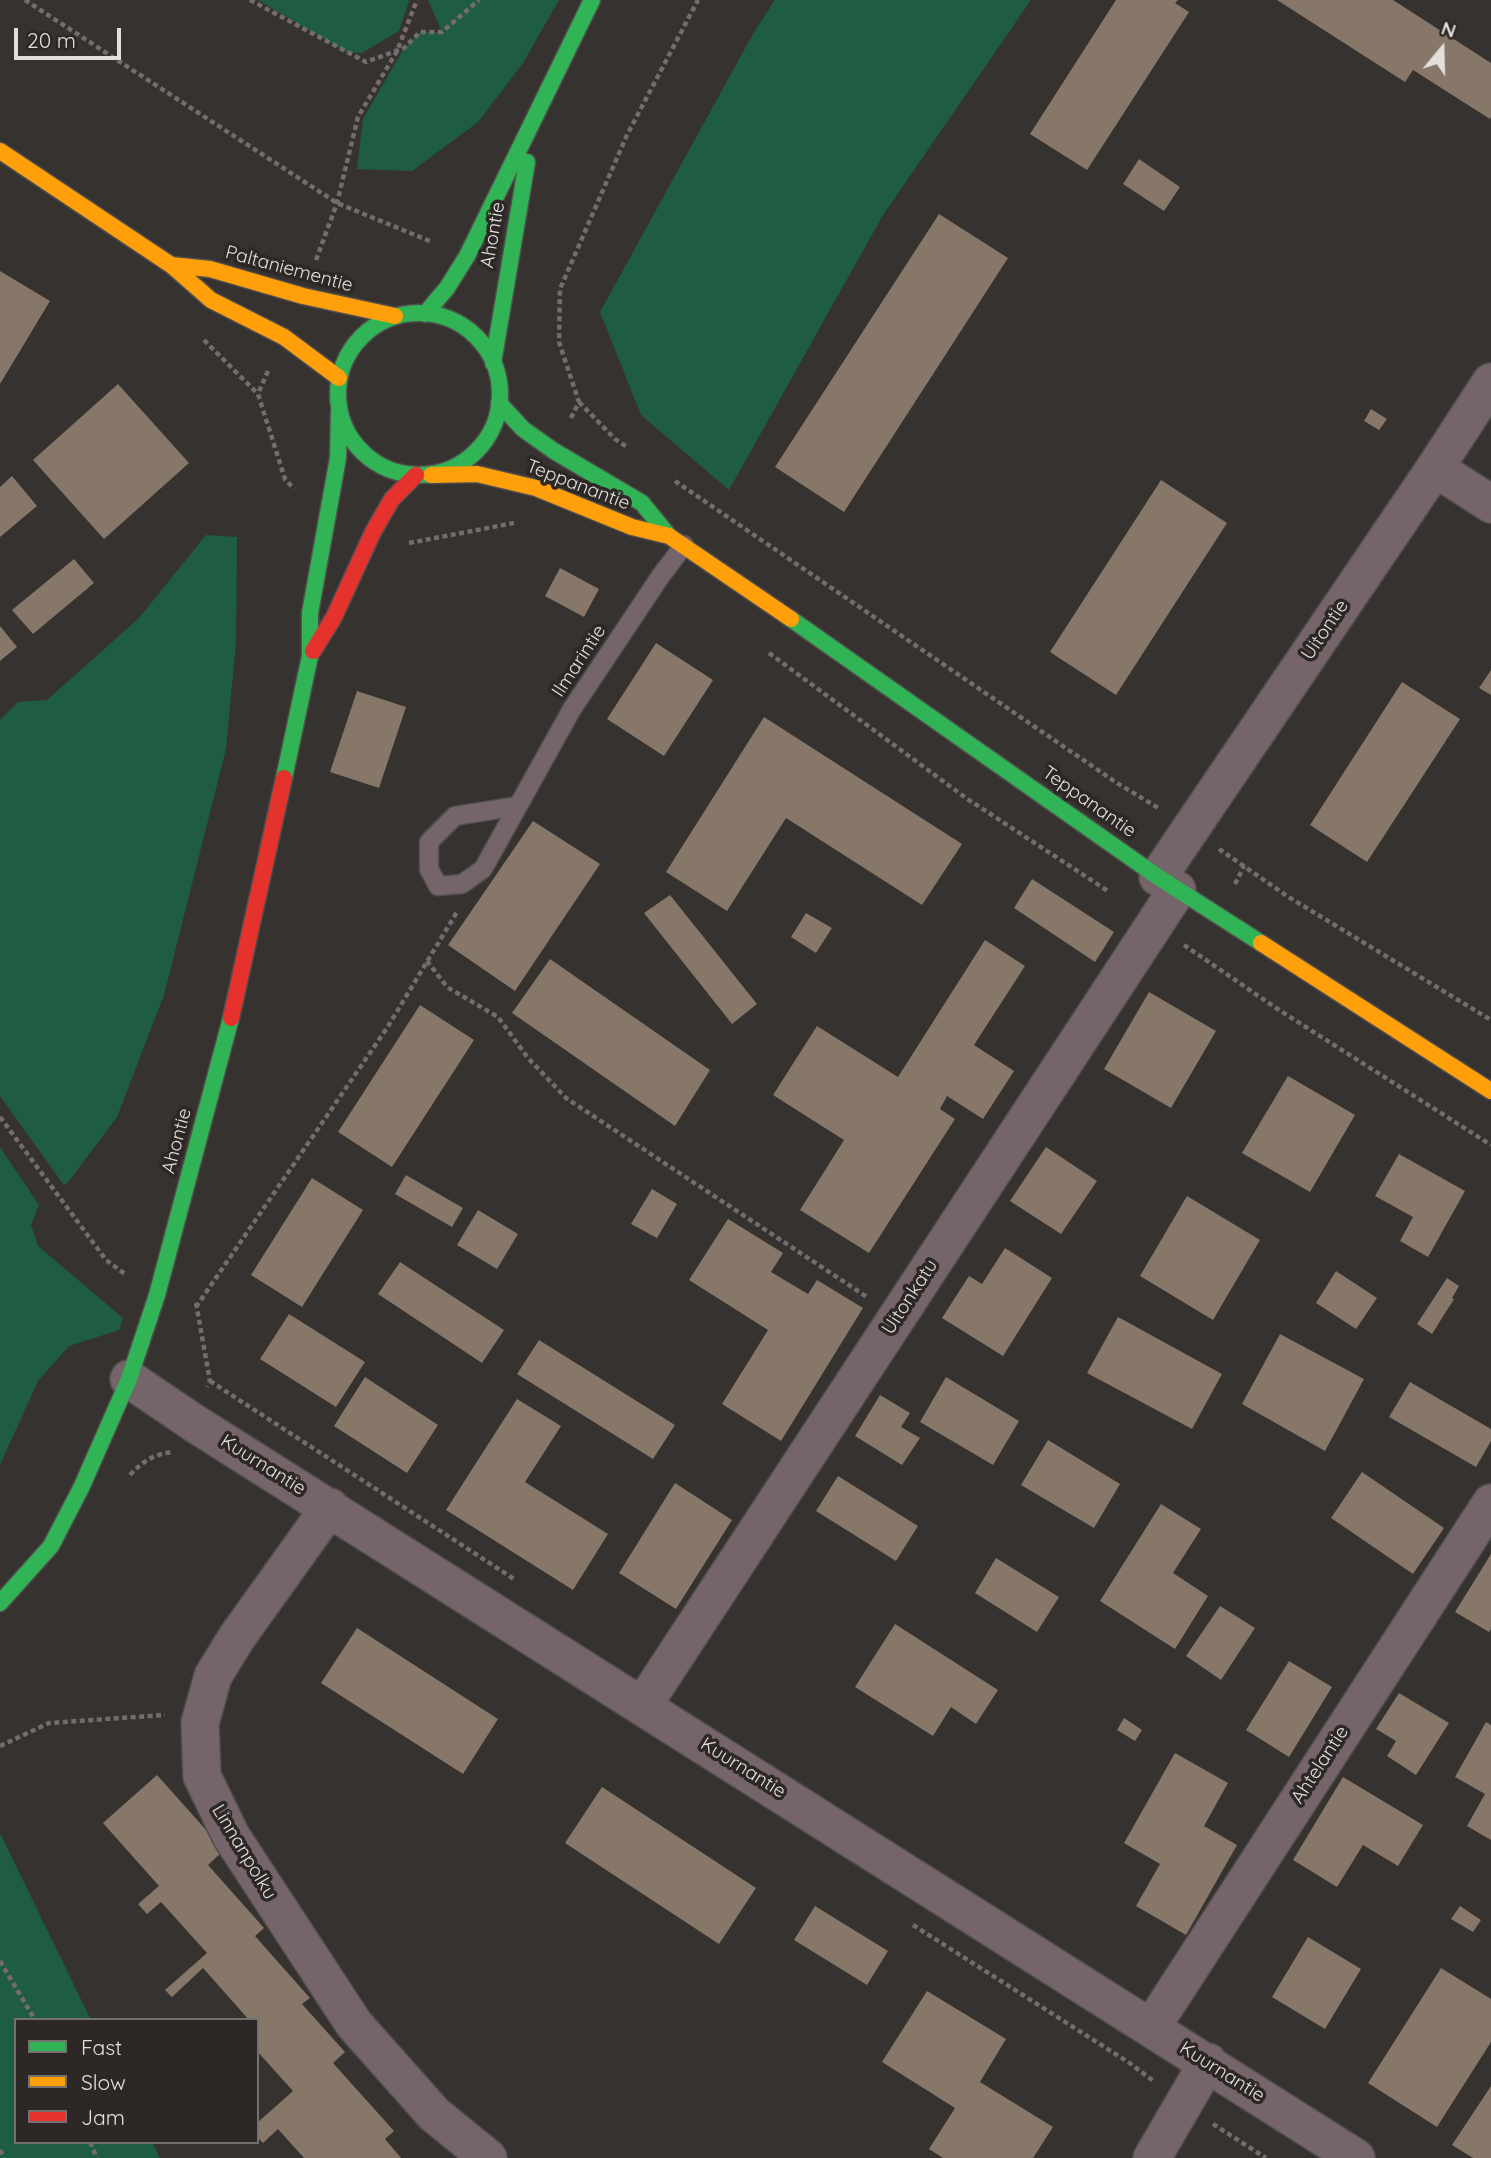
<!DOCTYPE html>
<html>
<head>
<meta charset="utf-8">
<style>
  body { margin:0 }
  #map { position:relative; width:1491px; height:2158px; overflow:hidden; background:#353230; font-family:Quicksand,sans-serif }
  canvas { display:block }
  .legend { position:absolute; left:14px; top:2018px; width:245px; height:126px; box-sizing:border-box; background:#2d2825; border:2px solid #75716f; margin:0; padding:9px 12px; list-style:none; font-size:21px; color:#e2dfdd }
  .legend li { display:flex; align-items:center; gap:14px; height:35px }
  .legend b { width:35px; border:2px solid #75716f }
  .north { position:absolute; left:1407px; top:14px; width:70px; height:70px; -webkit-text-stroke:5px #2d2825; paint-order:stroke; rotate:19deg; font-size:19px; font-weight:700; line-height:28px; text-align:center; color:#e2dfdd }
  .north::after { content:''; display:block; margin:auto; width:24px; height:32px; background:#e2dfdd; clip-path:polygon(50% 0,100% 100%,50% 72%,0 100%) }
  .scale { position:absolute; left:14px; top:28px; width:107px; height:32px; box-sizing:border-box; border:4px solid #e2dfdd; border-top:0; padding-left:9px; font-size:21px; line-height:24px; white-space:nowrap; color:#e2dfdd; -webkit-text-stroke:5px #2d2825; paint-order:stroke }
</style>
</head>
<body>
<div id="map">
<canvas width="1491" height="2158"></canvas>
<ul class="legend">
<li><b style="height:9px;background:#30b455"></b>Fast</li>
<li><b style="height:9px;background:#ff9f0a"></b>Slow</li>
<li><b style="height:9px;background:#e5322d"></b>Jam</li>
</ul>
<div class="north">N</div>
<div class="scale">20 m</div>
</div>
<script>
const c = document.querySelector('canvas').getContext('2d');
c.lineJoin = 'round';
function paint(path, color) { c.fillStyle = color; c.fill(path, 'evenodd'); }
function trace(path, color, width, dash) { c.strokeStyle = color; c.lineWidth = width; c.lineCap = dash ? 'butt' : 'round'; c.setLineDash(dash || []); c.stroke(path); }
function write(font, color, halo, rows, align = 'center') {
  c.font = font + ' Quicksand,sans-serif'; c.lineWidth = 7; c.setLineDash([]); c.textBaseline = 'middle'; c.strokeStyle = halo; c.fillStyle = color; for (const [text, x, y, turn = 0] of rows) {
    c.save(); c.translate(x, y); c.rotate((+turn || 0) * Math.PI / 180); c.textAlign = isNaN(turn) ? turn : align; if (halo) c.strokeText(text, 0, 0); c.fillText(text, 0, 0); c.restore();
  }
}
paint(new Path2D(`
  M258 0H409V1L399 31 362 53 346 52Z
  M428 0H559L523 63 478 122 412 171 357 169 363 119 404 48 420 32H442Z
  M775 0H1031L883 215 729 490 641 415 600 312 754 32Z
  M206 535 237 537 236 642 226 749 164 995 117 1117 69 1181 64 1185 0 1096V720L18 702 47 700 139 618Z
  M0 1147 39 1205 31 1225 38 1246 123 1318 119 1330 69 1346 38 1381 0 1465Z
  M0 1833 91 2020H16V2142H152L160 2158H0Z`), '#1f5d43');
paint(new Path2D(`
  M1116 0H1178L1175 3 1189 12 1087 170 1030 134Z
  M1277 0H1393L1491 63V117L1490 119 1413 70 1405 82Z
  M1139 159 1180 187 1164 211 1123 184Z
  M939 214 1008 258 844 512 775 467Z
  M0 271 50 301 0 384Z
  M118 384 189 463 104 539 33 460Z
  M1371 409 1387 419 1379 430 1364 421Z
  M12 476 37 506 0 537V487Z
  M1161 480 1227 523 1116 695 1050 652Z
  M74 559 94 583 33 634 12 610Z
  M560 568 599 589 584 617 545 596Z
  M0 626 17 647 0 661Z
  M656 643 713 680 664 756 607 719Z
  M1491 670V695L1479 688Z
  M1402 682 1460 719 1367 862 1310 825Z
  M357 691 406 707 379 788 330 772Z
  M764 717 962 844 922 905 786 818 727 911 666 872Z
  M533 821 600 864 515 991 448 945Z
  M1032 879 1114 932 1095 962 1014 908Z
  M670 895 757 1004 732 1024 644 913Z
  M806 913 832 928 816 953 791 937Z
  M985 940 1025 966 974 1045 1014 1071 983 1119 947 1096 940 1109 955 1119 869 1253 800 1210 844 1140 773 1095 817 1026 898 1077Z
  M550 959 710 1070 675 1126 512 1013Z
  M1149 992 1216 1031 1171 1108 1104 1069Z
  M420 1005 474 1040 392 1167 338 1132Z
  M1288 1076 1355 1115 1310 1192 1242 1153Z
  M1046 1147 1097 1181 1061 1234 1010 1201Z
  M1399 1154 1465 1191 1428 1257 1400 1241 1413 1217 1375 1196Z
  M406 1175 463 1208 452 1227 395 1194Z
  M312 1178 363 1210 302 1307 251 1275Z
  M652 1189 677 1204 657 1238 631 1224Z
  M1187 1196 1260 1240 1213 1320 1140 1276Z
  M478 1210 518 1234 497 1269 457 1245Z
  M728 1219 783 1253 771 1272 808 1294 817 1280 863 1308 781 1441 722 1404 768 1330 689 1280Z
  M1005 1248 1052 1278 1003 1356 942 1318 969 1276 982 1284Z
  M400 1262 504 1330 482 1363 378 1294Z
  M1336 1271 1377 1298 1356 1329 1316 1303Z
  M1447 1278 1459 1286 1452 1298 1454 1299 1432 1334 1417 1324Z
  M289 1314 365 1362 336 1407 260 1359Z
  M1118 1317 1222 1374 1192 1429 1087 1373Z
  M1280 1334 1364 1379 1325 1451 1242 1404Z
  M539 1340 675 1425 653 1459 517 1374Z
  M365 1377 438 1425 407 1473 334 1426Z
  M946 1377 1019 1421 993 1465 920 1422Z
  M1410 1382 1491 1429V1441L1476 1467 1389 1417Z
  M880 1395 910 1413 901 1427 920 1438 902 1465 855 1436Z
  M517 1399 561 1426 525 1482 608 1534 573 1590 446 1510Z
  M1048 1440 1120 1484 1094 1528 1021 1485Z
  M1362 1472 1444 1528 1413 1574 1331 1518Z
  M838 1476 918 1526 896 1561 816 1511Z
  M675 1483 732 1520 676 1609 619 1573Z
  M1161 1504 1201 1529 1173 1573 1208 1596 1175 1649 1100 1601Z
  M1491 1554V1629L1489 1632 1455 1612Z
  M996 1558 1059 1597 1037 1632 975 1593Z
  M1220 1606 1255 1628 1221 1680 1186 1656Z
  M895 1624 998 1690 976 1724 951 1707 933 1736 855 1687Z
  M357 1628 498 1719 463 1774 321 1683Z
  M1289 1661 1332 1687 1289 1757 1246 1730Z
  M1399 1693 1449 1723 1416 1775 1387 1756 1396 1741 1376 1729Z
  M1124 1718 1142 1730 1135 1741 1117 1730Z
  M1486 1722 1491 1725V1840L1467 1826 1485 1794 1455 1777Z
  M1175 1753 1228 1783 1204 1826 1237 1845 1186 1935 1136 1906 1160 1864 1124 1843Z
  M157 1775 224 1850 208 1865 264 1928 255 1936 310 1998 302 2004 345 2052 333 2063 394 2131 385 2139 401 2158H304L278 2129 263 2143 257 2137V2123L293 2091 257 2051V2020H249L203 1968 172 1997 165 1990 207 1953 161 1902 147 1914 138 1904 159 1886 103 1823Z
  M1343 1777 1423 1825 1398 1866 1363 1845 1337 1887 1293 1860Z
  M602 1787 756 1888 719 1944 565 1843Z
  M815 1906 888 1951 867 1985 794 1940Z
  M1460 1906 1481 1920 1473 1932 1451 1919Z
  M1308 1937 1361 1969 1325 2029 1272 1997Z
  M1441 1968 1491 1999V2042L1437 2127 1368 2083Z
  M927 1991 1006 2039 980 2082 1053 2127 1033 2158H943L929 2149 955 2108 882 2062Z
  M1491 2086V2158H1473L1452 2145Z`), '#867769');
const lane = new Path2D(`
  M518 806 455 816 429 842V869L438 886 462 884 483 869 572 709 660 577 684 545`);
const street = new Path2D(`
  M1435 468 1491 504
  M1158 877 1435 468 1491 382
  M129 1379 194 1423 1356 2158
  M330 1507 237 1637 213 1676 200 1723 202 1776 231 1836 354 2024 434 2114 488 2158
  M643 1705 1177 890
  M1151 2028 1491 1503
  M1152 2158 1208 2062`);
const fast = new Path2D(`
  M338 394a81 81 0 1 1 162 0a81 81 0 1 1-162 0Z
  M425 314 447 288 467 256 592 0
  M493 363 527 162
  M499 403 523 429 554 451 642 503 669 536
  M791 619 1158 877 1261 943
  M284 778 310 656V613L338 458 339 412
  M0 1603 51 1546 82 1486 129 1379 157 1295 231 1018`);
const slow = new Path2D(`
  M0 151 171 265 211 300 284 337 339 378
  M171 265 210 269 303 296 395 316
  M431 475 477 474 536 488 632 527 669 536 791 619
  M1261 943 1491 1091`);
const jam = new Path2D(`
  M313 651 334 617 373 532 392 499 416 475
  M231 1018 284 778`);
trace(lane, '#504e4d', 21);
trace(street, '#504e4d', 40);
trace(fast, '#504e4d', 19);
trace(slow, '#504e4d', 19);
trace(jam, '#504e4d', 19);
trace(new Path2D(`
  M25 0 337 203 432 242
  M250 0 366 62 404 48 420 32H442L479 0
  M316 260 337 203 358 117 397 51 417 0
  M204 340 258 394
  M268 371 258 394 285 479 294 489
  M579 402 615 439 627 447
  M571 418 579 402 559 342 560 289 627 135 698 0
  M675 481 1117 783 1160 809
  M409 543 514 523
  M769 653 966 798 1108 891
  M1219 849 1287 896 1491 1020
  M1235 884 1244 866
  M1184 945 1276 1008 1491 1145
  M427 961 447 987 498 1017 528 1058 566 1098 867 1297
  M0 1117 106 1260 125 1274
  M196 1303 210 1381 207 1387
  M196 1307 387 1028 457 912
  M210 1381 514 1579
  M130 1475C143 1461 154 1454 173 1452
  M0 1746 49 1723 165 1715
  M913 1925 1128 2062 1155 2082
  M0 1961 35 2020
  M1213 2124 1266 2158
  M90 2142 97 2158
  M0 2150 4 2158`), '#766b6e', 4.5, [5, 3.5]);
trace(lane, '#756469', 18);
trace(street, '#756469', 37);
trace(fast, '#30b455', 16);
trace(slow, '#ff9f0a', 16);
trace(jam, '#e5322d', 16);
write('19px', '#e2dfdd', '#2d2825', [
  ["Ahontie",493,235,-80],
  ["Paltaniementie",289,269,15],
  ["Teppanantie",578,485,21],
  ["Uitontie",1325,630,-56],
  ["Ilmarintie",579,661,-57],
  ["Teppanantie",1089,802,35],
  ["Ahontie",177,1141,-75],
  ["Uitonkatu",910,1297,-57],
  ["Kuurnantie",263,1465,32],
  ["Ahtelantie",1320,1765,-57],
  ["Kuurnantie",743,1768,32],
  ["Linnanpolku",244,1852,59],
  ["Kuurnantie",1222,2072,32]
]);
</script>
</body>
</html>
